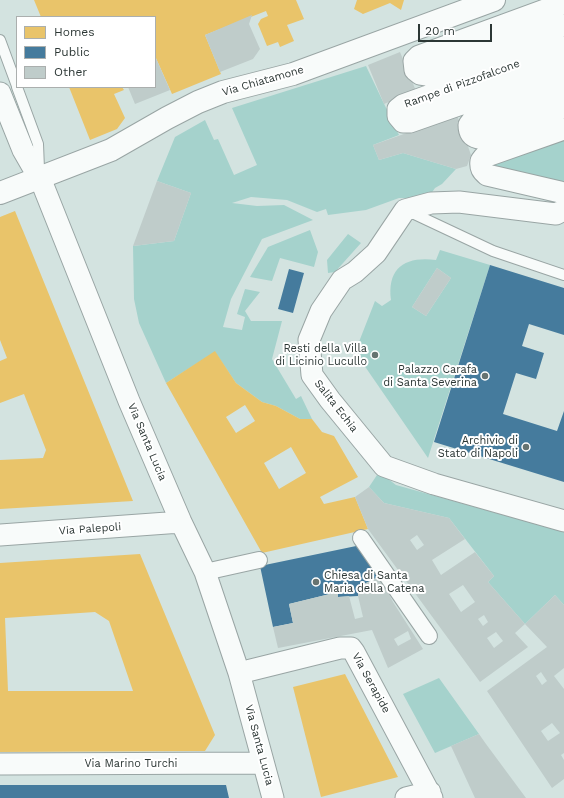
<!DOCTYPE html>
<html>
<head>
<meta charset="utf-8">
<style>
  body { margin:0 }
  #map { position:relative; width:564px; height:798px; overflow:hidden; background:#d3e3e0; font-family:"Work Sans",sans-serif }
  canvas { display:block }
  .legend { position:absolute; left:16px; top:16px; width:140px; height:72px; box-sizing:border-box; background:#fff; border:1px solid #abafae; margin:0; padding:5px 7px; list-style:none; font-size:12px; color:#2c3735 }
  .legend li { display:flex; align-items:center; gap:8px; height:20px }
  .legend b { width:20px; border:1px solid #abafae }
  .scale { position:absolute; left:418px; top:24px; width:74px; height:18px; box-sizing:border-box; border:2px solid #2c3735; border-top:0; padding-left:5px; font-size:12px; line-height:14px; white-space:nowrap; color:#2c3735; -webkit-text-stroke:3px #fff; paint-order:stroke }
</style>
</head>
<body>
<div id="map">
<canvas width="564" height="798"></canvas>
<ul class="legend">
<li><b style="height:11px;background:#e9c46a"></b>Homes</li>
<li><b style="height:11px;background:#457b9d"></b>Public</li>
<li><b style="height:11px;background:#bfccca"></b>Other</li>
</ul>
<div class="scale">20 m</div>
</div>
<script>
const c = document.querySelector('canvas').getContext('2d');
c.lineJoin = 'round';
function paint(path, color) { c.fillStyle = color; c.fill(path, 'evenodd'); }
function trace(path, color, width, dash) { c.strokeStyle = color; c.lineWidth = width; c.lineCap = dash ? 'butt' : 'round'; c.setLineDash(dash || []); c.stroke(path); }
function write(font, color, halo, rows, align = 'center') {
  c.font = font + ' "Work Sans",sans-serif'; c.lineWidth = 4; c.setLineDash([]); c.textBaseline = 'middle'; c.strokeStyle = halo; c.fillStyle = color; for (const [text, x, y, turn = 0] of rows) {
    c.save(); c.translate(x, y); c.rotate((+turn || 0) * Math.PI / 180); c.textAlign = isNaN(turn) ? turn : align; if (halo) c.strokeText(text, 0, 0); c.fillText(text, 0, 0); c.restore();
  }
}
paint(new Path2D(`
  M366 66 399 135 373 145 379 160 403 153 456 169 442 184 435 188 428 198H399L366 210 328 215 326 209 317 212 287 200 251 197 232 203 257 206 284 205 313 220 262 239 231 299 223 327 242 330 245 317 237 314 245 289 260 292 245 311 251 321H282L272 359 296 399 301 396 312 419H300L276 406 262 402 236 383 215 352 166 383 139 323 134 299 133 246 174 241 191 193 157 181 175 137 205 120 214 140 218 139 234 175 257 165 232 108Z
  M564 139V185L491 169 493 164Z
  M310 230 318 252 314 267 280 258 272 281 250 277 268 247Z
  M348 234 361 243 335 272 328 273 327 260Z
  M440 250 490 265 428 458 355 352 375 301 382 306 391 300C387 268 405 256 436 260ZM437 268 451 278 426 316 412 307Z
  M379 472 396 485 564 532V605L555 595 525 624 488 582 494 576 449 518 384 503 369 487Z
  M439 678 479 734 435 753 403 694Z`), '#a5d2cc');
paint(new Path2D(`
  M34 0H296L304 19 287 25 294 41 280 47 278 42 267 46 258 24 261 19 268 16 266 11 205 35 221 74 172 94 155 56V17H41Z
  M357 0H404L401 10 390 3 363 14 354 9Z
  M69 87H122L124 90 114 94 125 118 117 129 90 140Z
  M15 211 61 324 133 501 0 509V460L43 458 46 450 24 394 0 403V361L7 358 0 340V217Z
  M215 351 236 383 262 402 276 406 300 419H312L322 432 334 436 358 477 320 497 324 504 355 497 368 529 262 553 166 383ZM245 405 255 421 236 433 226 417ZM291 447 306 473 279 489 264 463Z
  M140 554 215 735 205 751 0 752V563ZM95 612 109 621 133 691H8L5 618Z
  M345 674 398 777 321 797 293 687Z`), '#e9c46a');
paint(new Path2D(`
  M490 265 564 288V335L529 324 522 346 544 353 536 379 516 373 503 414 557 431 564 411V482L434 442Z
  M289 269 304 273 293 313 278 309Z
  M361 545 380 576 358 587V596L338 597V592L289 604 293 623 273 627 260 566Z
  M0 785H226L229 798H0Z`), '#457b9d');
paint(new Path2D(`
  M252 15 249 24 260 49 253 59 220 72 205 35Z
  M400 52 416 91 384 104 368 65Z
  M155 56 170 90 135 104 128 87H155Z
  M457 115 471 155 467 166 456 169 403 153 379 160 373 145Z
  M157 181 191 193 174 241 133 246Z
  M437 268 451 278 426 316 412 307Z
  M369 487 384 503 449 518 465 539 432 560 441 575 475 552 494 576 488 582 525 624 515 633 528 647 480 682 368 529 355 497ZM417 535 424 545 417 550 410 540ZM463 585 475 602 461 612 449 594ZM484 615 488 622 483 626 478 619ZM496 632 503 641 494 648 487 638Z
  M380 576 393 602 423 649 388 668 372 630 278 648 273 627 293 623 289 604 338 592V597L349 596 355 619 363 617 358 596V587ZM408 631 411 639 398 646 394 639Z
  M555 595 564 605V668L554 676 564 689V753L561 755 564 760V779L552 788 487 691 547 647 525 624ZM541 672 547 681 542 685 536 676ZM552 723 560 733 548 741 541 731Z
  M479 734 486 744 526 798H475L451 746Z`), '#bfccca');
const service = new Path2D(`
  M0 40 17 86
  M17 87 38 144 39 169
  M408 211 493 251 564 275`);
const pedestrian = new Path2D(`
  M361 538 429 636
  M205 572 259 560`);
const minor = new Path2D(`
  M564 3 419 56 414 61 415 70 420 74 427 75 564 25
  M564 47 403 105 398 109V116L403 122H410L564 68
  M564 87 472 121 469 125C469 132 471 136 478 138L564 107
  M0 93 23 150 42 183 129 401 181 522 205 572 239 673 273 798
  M564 129 484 157 481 161C480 168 482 171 487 175L560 192 564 194
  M564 210 556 214 459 202 431 203 405 210 376 253 355 272 342 280 321 311 309 340 312 375 330 400 384 466 434 484 564 521
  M0 535 181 522
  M239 673 340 648H351L354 652 432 798
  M0 764 263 763
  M406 798 430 792`);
const tertiary = new Path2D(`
  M0 193 111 150 167 118 198 102 223 92 293 74 494 0`);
trace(service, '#99a5a4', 12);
trace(pedestrian, '#99a5a4', 18);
trace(minor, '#99a5a4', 23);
trace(tertiary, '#99a5a4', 24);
trace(service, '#f8fbfa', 10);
trace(pedestrian, '#f8fbfa', 16);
trace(minor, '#f8fbfa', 21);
trace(tertiary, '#f8fbfa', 22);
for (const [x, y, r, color] of [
  [375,355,4,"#667371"],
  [485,376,4,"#667371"],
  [526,447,4,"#667371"],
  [316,582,4,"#667371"]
]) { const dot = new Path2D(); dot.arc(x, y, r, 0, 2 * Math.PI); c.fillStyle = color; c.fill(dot); trace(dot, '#fff', 1.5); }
write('11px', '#2c3735', '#fff', [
  ["Via Chiatamone",263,81,-16],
  ["Rampe di Pizzofalcone",462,84,-20],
  ["Salita Echia",336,406,52],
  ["Via Santa Lucia",147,442,67],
  ["Via Palepoli",90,529,-4],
  ["Via Serapide",371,683,61],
  ["Via Santa Lucia",259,745,75],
  ["Via Marino Turchi",131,764]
]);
write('11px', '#2c3735', '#fff', [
  ["Resti della Villa",367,349],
  ["di Licinio Lucullo",367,362],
  ["Palazzo Carafa",477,370],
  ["di Santa Severina",477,383],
  ["Archivio di",518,441],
  ["Stato di Napoli",518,454],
  ["Chiesa di Santa",324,576,"left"],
  ["Maria della Catena",324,589,"left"]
], 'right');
</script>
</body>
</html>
